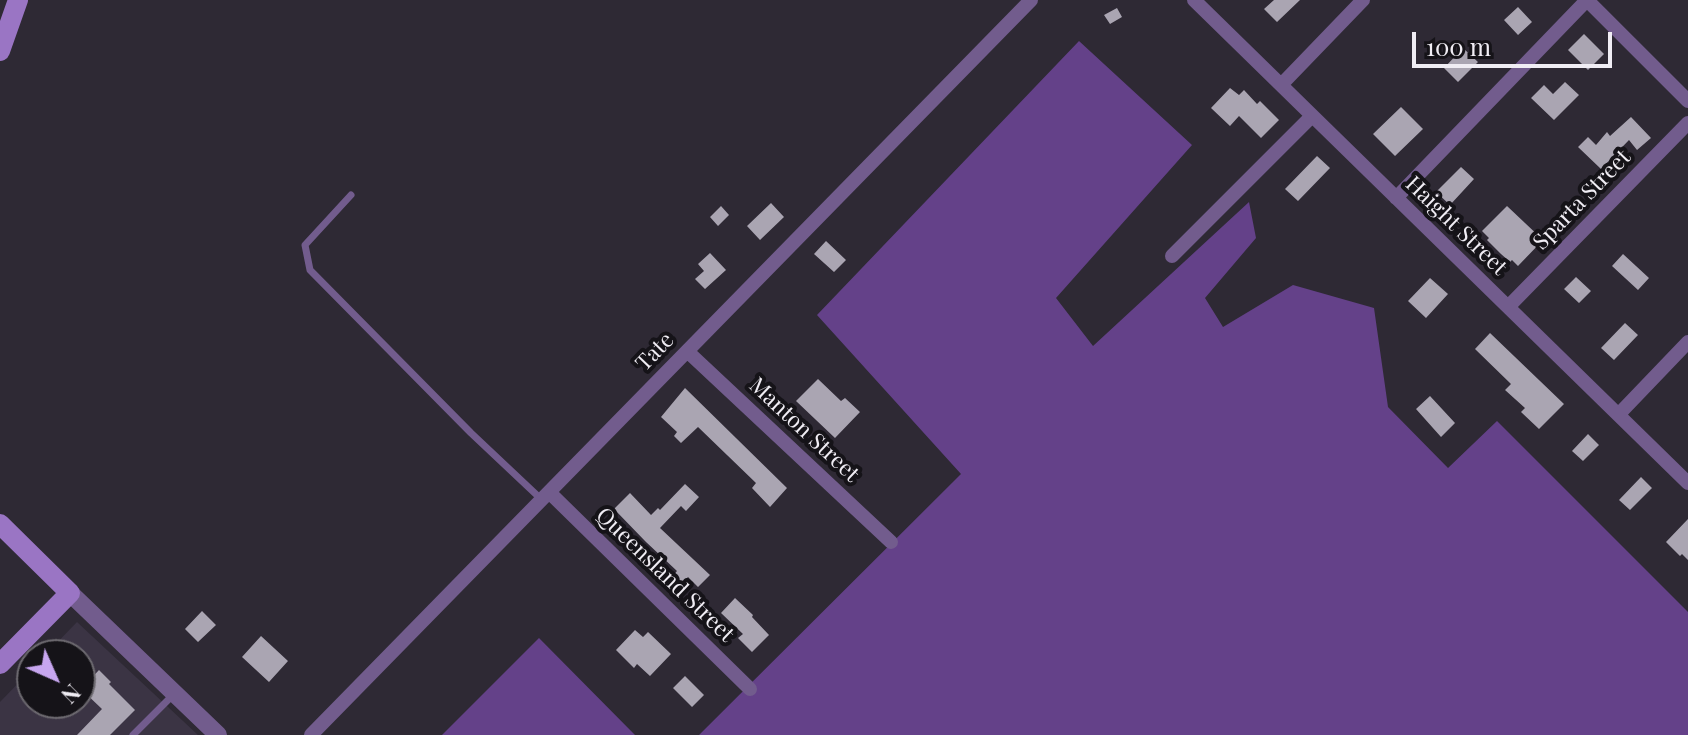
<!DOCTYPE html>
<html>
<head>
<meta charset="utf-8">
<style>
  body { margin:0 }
  #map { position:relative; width:1688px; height:735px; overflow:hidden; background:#2e2934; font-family:"Playfair Display",serif }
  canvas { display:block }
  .north { position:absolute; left:16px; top:639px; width:80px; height:80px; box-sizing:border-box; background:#151318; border:2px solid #6d6a70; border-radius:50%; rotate:135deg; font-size:22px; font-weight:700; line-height:32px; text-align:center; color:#f0edf4 }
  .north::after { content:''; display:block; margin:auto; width:28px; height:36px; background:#c7a6ef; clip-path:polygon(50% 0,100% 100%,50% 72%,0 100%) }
  .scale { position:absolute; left:1412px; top:32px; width:200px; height:36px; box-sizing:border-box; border:4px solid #f0edf4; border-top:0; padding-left:10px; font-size:24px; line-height:28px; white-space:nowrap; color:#f0edf4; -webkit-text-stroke:6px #151318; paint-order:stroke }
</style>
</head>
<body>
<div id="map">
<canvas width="1688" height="735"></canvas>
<div class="north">N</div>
<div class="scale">100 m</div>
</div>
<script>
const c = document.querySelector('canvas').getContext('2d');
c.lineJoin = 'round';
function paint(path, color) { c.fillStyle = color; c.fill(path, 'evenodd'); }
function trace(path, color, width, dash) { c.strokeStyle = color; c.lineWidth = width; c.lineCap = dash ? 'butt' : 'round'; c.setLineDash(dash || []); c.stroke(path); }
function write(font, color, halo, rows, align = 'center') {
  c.font = font + ' "Playfair Display",serif'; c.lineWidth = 8; c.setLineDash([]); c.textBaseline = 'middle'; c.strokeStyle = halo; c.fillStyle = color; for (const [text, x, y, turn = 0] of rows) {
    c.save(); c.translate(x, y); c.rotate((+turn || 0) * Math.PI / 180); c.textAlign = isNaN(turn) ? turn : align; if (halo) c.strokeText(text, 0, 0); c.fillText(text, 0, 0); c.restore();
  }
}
paint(new Path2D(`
  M77 622 198 735H0V702L32 669V703H80V655H45Z`), '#3b3444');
paint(new Path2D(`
  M1079 41 1192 145 1056 298 1093 346 1249 202 1256 238 1205 298 1223 327 1293 285 1374 308 1388 407 1448 468 1497 421 1688 612V735H699L961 474 817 315Z
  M539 638 635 735H442Z`), '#644189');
paint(new Path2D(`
  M1274 0H1300L1277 22 1264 9Z
  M1518 7 1532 22 1518 35 1504 20Z
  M1117 8 1122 17 1110 24 1104 15Z
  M1584 34 1604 54 1588 70 1568 50Z
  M1463 48 1478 62 1458 82 1444 68Z
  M1565 82 1579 95 1554 120 1531 98 1544 85 1553 94Z
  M1230 88 1239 95 1244 90 1257 104 1260 101 1279 120 1261 138 1239 116 1230 126 1211 108Z
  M1401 107 1423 129 1395 156 1373 134Z
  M1631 117 1651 138 1637 150 1629 140 1601 169 1578 147 1588 137 1596 145 1607 132 1610 136Z
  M1317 156 1330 168 1298 201 1285 189Z
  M1461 167 1474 179 1450 205 1436 192Z
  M771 203 784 217 760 240 747 226Z
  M721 206 729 215 718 226 710 217Z
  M1507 206 1543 240 1518 266 1512 260 1510 262 1501 254 1487 240 1489 238 1482 231Z
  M826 241 846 260 834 272 814 254Z
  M710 253 726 270 705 289 695 279 704 271 698 264Z
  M1623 254 1649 278 1638 290 1612 266Z
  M1576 277 1591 291 1579 303 1564 289Z
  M1430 278 1448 294 1426 318 1408 301Z
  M1625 323 1638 335 1614 360 1601 348Z
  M1490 333 1564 404 1539 429 1521 412 1525 408 1505 390 1511 384 1475 349Z
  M818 379 841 401 845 398 860 412 835 438 796 401Z
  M685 388 787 488 770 507 752 488 756 483 698 427 681 443 674 436 677 432 661 417Z
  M1430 396 1455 423 1441 437 1416 409Z
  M1588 434 1599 445 1583 461 1572 451Z
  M1641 477 1652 488 1630 510 1619 500Z
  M685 484 699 497 686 511 681 506 660 528 710 575 698 587 688 577 677 589 668 581 677 571 646 542 614 509 630 493 651 515 658 508 660 510Z
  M1688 519V560L1682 554 1680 556 1666 542Z
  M735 598 753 615 752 617 769 635 752 652 738 638 743 634 721 613Z
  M202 611 216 625 198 642 185 629Z
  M635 630 643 637 648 632 671 654 650 676 637 664 634 668 616 650Z
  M261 636 288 661 269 682 242 657Z
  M99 670 111 682 109 684 135 710 110 735H77L102 709 81 689Z
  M685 676 704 695 692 707 673 688Z`), '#aaa5b2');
trace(new Path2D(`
  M351 195 305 245 310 270 471 433 541 499
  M133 735 174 694`), '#725c8d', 7);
trace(new Path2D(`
  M1194 0 1688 483
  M1587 0 1688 101
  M1281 85 1363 0
  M1396 198 1587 0
  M1172 256 1312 116
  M1508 307 1688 123
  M687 351 891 542
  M1619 414 1688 342
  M550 493 750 689
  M311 735 1031 0`), '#725c8d', 14);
trace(new Path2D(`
  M70 593 218 735`), '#725c8d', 18);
trace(new Path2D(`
  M0 51 18 0
  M0 524 70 593 0 664`), '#9a75c4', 20);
write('22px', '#f0edf4', '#151318', [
  ["Sparta Street",1582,200,-46],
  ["Haight Street",1456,226,44],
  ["Tate",655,352,-46],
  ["Manton Street",804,430,43],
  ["Queensland Street",665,575,44]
]);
</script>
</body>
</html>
